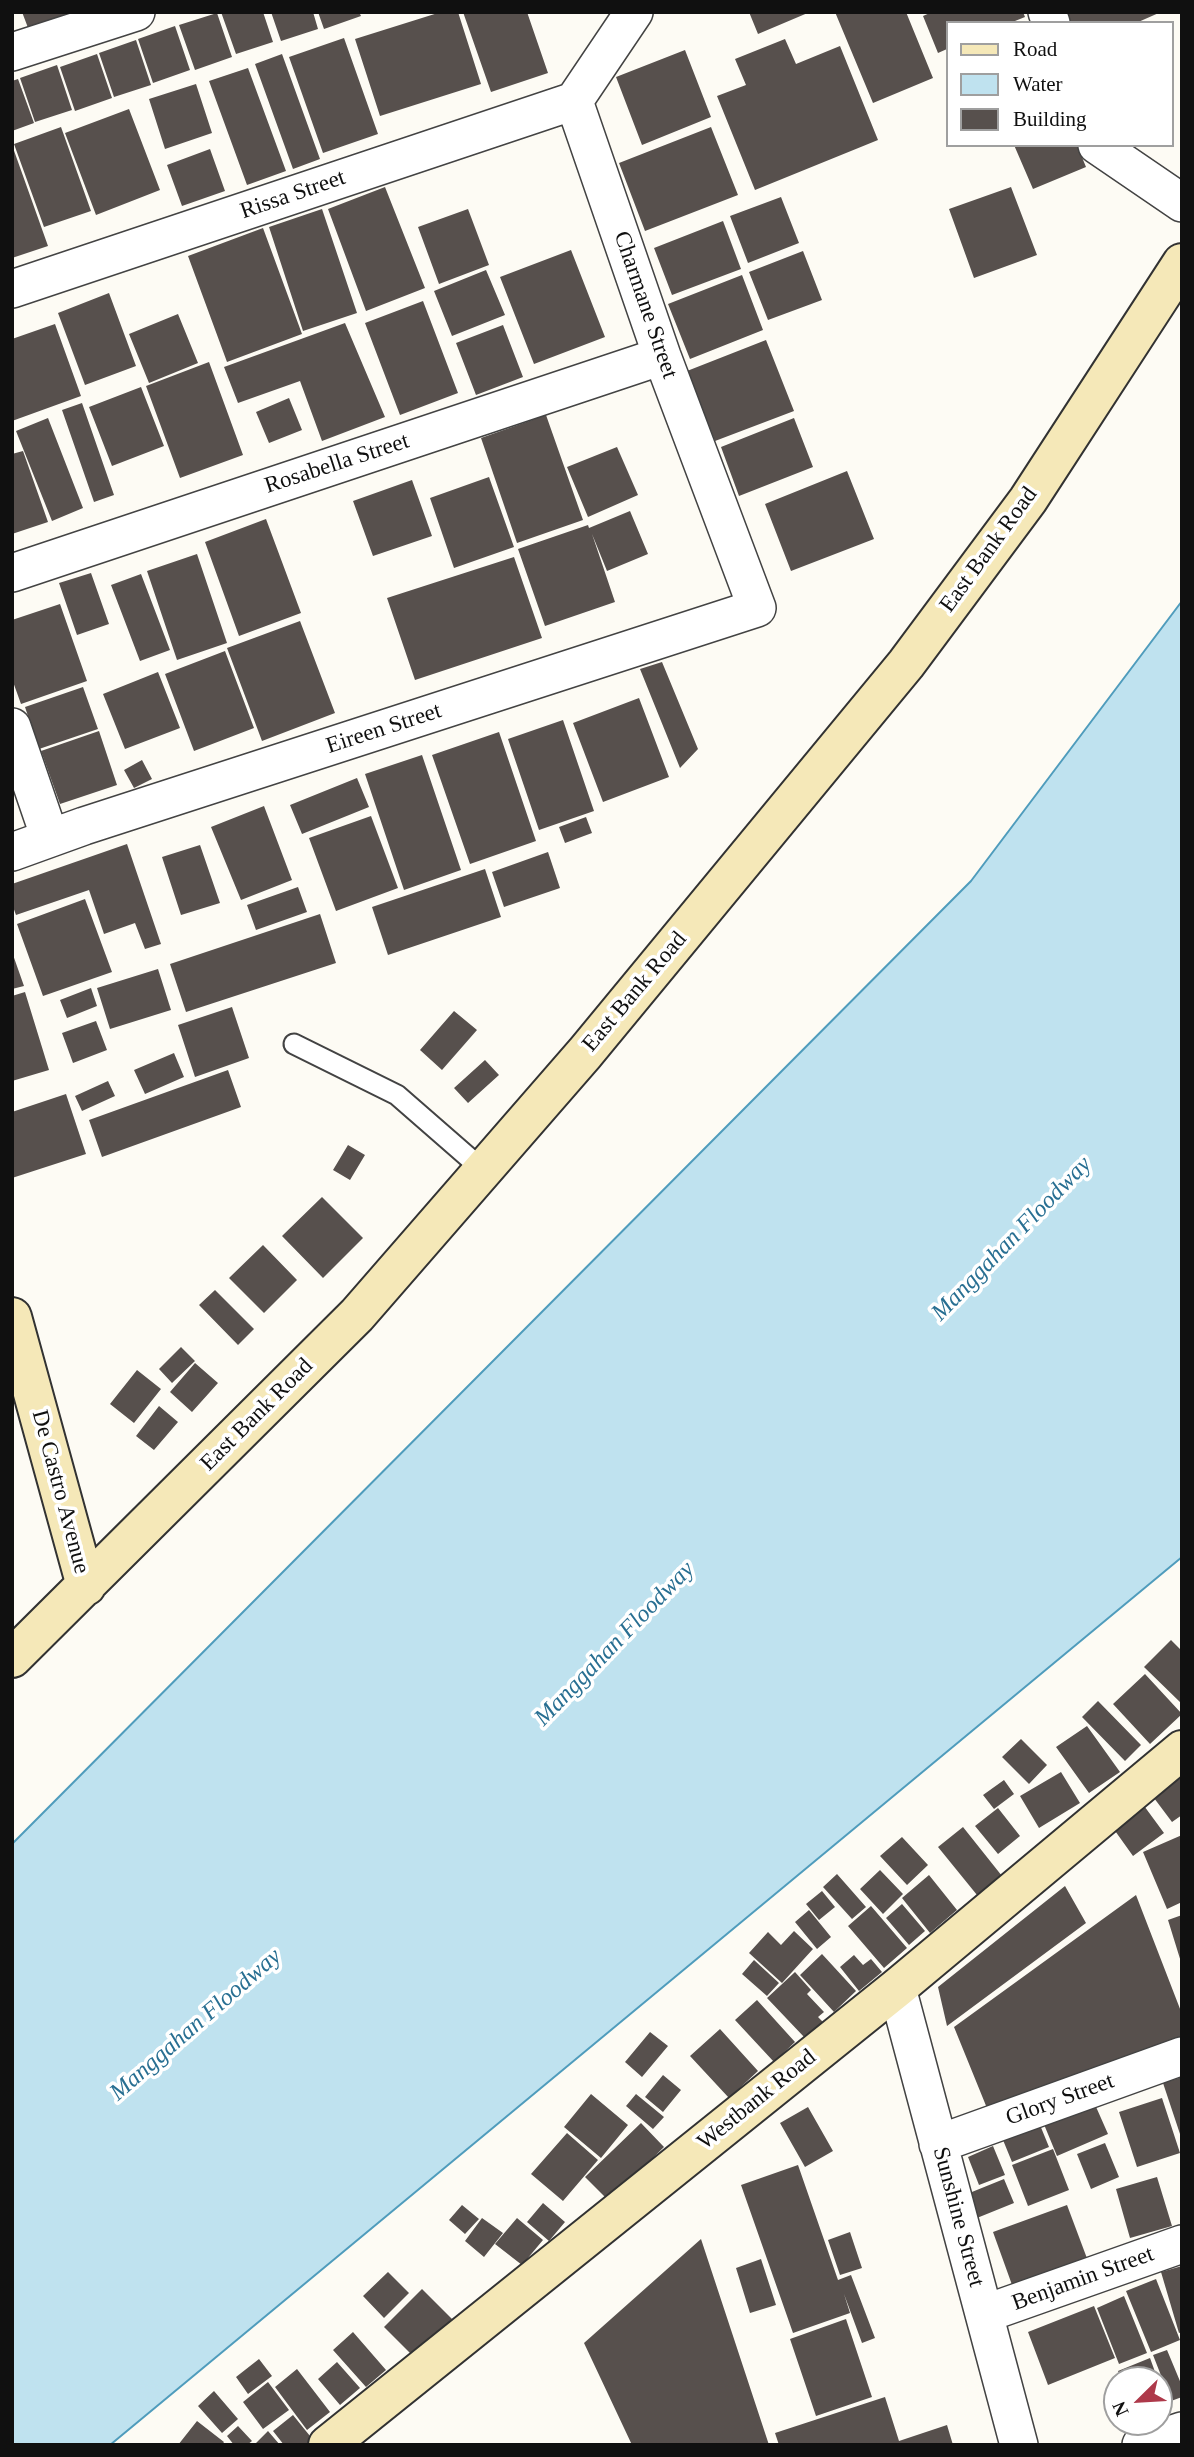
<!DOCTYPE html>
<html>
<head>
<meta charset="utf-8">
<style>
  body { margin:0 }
  #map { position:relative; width:1194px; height:2457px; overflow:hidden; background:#fdfbf4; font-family:"Times New Roman",serif }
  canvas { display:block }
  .frame { position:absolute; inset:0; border:14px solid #101010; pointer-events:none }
  .legend { position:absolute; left:946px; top:21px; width:228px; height:126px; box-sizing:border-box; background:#fff; border:2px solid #9f9f9f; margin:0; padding:9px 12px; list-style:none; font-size:21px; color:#101010 }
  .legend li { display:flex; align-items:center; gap:14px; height:35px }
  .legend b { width:35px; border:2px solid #9f9f9f }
  .north { position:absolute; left:1103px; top:2366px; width:70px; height:70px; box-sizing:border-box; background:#fff; border:2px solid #9f9f9f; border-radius:50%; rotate:246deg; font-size:19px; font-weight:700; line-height:28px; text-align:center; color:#101010 }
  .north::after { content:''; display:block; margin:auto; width:24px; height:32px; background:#ae394a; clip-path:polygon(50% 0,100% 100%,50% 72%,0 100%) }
</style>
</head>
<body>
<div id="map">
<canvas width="1194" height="2457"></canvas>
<div class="frame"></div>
<ul class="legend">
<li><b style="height:9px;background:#f5e8b8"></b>Road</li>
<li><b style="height:19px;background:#bfe2ef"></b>Water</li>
<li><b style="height:19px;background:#57504d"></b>Building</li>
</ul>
<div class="north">N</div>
</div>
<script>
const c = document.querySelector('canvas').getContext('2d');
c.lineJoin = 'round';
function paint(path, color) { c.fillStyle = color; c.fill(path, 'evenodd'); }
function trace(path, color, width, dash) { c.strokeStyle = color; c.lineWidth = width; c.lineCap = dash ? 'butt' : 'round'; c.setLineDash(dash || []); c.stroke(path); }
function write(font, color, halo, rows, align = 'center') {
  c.font = font + ' "Times New Roman",serif'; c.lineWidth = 7; c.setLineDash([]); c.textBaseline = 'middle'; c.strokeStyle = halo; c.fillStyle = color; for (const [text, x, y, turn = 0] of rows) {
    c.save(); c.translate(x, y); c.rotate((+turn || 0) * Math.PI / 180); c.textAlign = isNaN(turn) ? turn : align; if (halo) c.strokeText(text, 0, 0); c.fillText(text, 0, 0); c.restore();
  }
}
const water = new Path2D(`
  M1182 601V1557L110 2445H12V1844L971 881Z`);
paint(water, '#bfe2ef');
trace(water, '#4f9cbc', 2);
paint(new Path2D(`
  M22 12H79L30 33Z
  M221 12H263L273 42 236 54Z
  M271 12H313L318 29 281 41Z
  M318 12H359L361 16 324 29Z
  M441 12H458L481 84 380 116 355 39Z
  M463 12H527L548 73 491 92Z
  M749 12H810L758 34Z
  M835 12H906L933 78 873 103Z
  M932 12H1023L1025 17 1010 23H947V49L938 53 923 16Z
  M1062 12H1161L1136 23H1067Z
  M217 13 232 57 195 70 179 25Z
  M175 26 190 70 153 83 138 39Z
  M344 38 378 134 323 153 289 57Z
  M785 39 796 64 840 46 878 140 755 190 717 96 746 85 735 59Z
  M136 40 151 85 114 97 99 53Z
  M685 50 711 117 642 145 616 77Z
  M97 54 112 98 75 111 60 67Z
  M282 54 320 159 293 169 255 64Z
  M57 65 72 110 35 122 20 78Z
  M248 68 286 171 247 185 209 81Z
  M18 79 34 123 12 131V81Z
  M196 84 212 133 165 149 149 99Z
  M129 109 160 190 96 215 65 133Z
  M61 127 91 211 44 227 14 144Z
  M711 127 738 195 645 231 619 163Z
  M12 145 48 246 12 258Z
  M1014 145H1077L1086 167 1033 189Z
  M210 149 225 191 182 206 167 165Z
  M385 187 425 288 366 311 328 209Z
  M1011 187 1037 255 974 278 949 209Z
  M781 197 799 243 748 263 730 216Z
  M322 209 357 313 303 331 269 227Z
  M468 209 489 265 439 284 418 227Z
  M723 221 741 269 672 295 654 248Z
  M263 228 302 334 227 362 188 256Z
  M571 250 605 337 534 364 500 277Z
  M803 251 822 300 768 320 749 272Z
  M486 270 505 315 452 336 434 291Z
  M742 275 763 330 690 359 668 304Z
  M109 293 136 366 85 385 58 313Z
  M423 301 458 393 400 415 365 323Z
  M178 314 198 363 149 383 129 334Z
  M345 323 385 417 322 441 300 381 238 403 224 367Z
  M55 324 81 396 12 421V339Z
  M503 325 523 377 476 395 456 343Z
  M766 340 794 411 715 441 687 371Z
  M209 362 243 455 180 478 146 386Z
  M141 387 164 446 112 466 89 407Z
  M289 398 302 430 269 443 256 412Z
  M82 403 114 495 94 502 62 410Z
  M546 415 583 520 517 543 481 438Z
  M48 418 83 508 52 521 16 431Z
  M794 418 813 467 739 496 721 447Z
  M617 447 638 495 588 517 567 467Z
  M23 451 48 522 12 534V454Z
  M847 471 874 539 791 571 765 504Z
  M489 477 514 547 454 568 430 498Z
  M412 480 432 536 373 556 353 501Z
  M630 511 648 554 607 571 592 534 615 602 545 626 518 549 588 525 589 528Z
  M266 519 301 613 239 636 205 542Z
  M197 554 227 643 177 660 147 571Z
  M514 557 542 638 415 680 387 598Z
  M91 573 109 624 77 635 59 583Z
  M141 574 170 650 140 661 111 585Z
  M60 604 87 681 21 704 12 679V620Z
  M300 621 335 713 262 741 227 648Z
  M225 651 254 728 194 751 165 674Z
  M662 662 698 749 680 768 640 669Z
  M158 672 180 728 125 749 103 694Z
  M83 687 98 729 39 749 25 707Z
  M639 698 669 777 603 802 573 723Z
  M563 720 594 811 539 830 508 739Z
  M99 731 117 785 60 804 41 751Z
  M499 732 536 841 470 864 432 755Z
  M422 755 461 870 404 890 365 774Z
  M142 760 152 779 134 788 124 770Z
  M357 778 369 807 302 834 290 805Z
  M264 806 292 880 241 900 211 827Z
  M371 816 398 888 336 911 309 838Z
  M586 817 592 833 565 843 559 827Z
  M127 844 161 944 145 949 135 923 104 934 89 890 16 915 12 904V884Z
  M200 845 220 903 181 915 162 857Z
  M548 852 560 888 504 907 492 872Z
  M485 869 501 917 388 955 372 907Z
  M298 887 307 912 256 930 247 905Z
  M85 899 112 972 43 996 17 924Z
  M320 914 336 963 186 1012 170 964Z
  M12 952 24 986 12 989Z
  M158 969 171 1010 110 1029 97 988Z
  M91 988 97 1006 67 1018 60 1000Z
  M25 992 49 1070 12 1081V996Z
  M232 1007 249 1058 195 1077 178 1025Z
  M454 1011 477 1030 442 1070 420 1050Z
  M96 1021 107 1050 73 1063 62 1033Z
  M174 1053 184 1077 145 1094 134 1070Z
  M485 1060 499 1075 468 1103 454 1088Z
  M228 1070 241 1107 102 1157 89 1120Z
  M108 1081 115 1096 82 1111 75 1096Z
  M66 1094 86 1154 12 1178V1112Z
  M348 1145 365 1155 350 1180 333 1170Z
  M322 1197 363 1238 323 1278 282 1236Z
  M263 1245 297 1280 264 1313 229 1278Z
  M215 1290 254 1329 238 1345 199 1305Z
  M181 1347 195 1361 172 1383 159 1369Z
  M195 1363 218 1383 192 1412 170 1392Z
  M137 1370 161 1389 134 1423 110 1404Z
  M159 1406 178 1422 154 1450 136 1436Z
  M1171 1640 1182 1651V1704L1144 1667Z
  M1145 1674 1182 1714 1150 1744 1113 1704Z
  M1098 1701 1141 1745 1125 1761 1082 1717Z
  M1087 1726 1120 1772 1089 1793 1056 1747Z
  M1021 1739 1047 1765 1029 1784 1002 1757Z
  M1174 1771 1182 1781V1815L1172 1822 1148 1790Z
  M1061 1772 1080 1803 1039 1828 1020 1796Z
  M1004 1780 1014 1794 994 1809 983 1795Z
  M1139 1799 1164 1833 1133 1856 1108 1821Z
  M998 1808 1020 1836 998 1854 975 1826Z
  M963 1827 1002 1876 977 1895 938 1847Z
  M1182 1835V1902L1167 1909 1143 1852Z
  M902 1837 928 1865 907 1885 880 1856Z
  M880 1870 903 1894 883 1914 860 1889Z
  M837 1874 866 1907 852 1919 823 1887Z
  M929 1875 957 1910 930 1933 902 1898Z
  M1065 1886 1086 1923 947 2026 938 1987Z
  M822 1891 835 1907 819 1920 806 1904Z
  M1136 1895 1182 2014V2052L991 2118 954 2027Z
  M902 1904 925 1931 909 1945 886 1918Z
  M871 1906 907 1948 884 1968 848 1926Z
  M809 1910 831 1937 817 1949 795 1922Z
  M1182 1915V1962H1181L1168 1920Z
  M794 1931 813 1949 782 1983 749 1953 768 1932 781 1945Z
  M822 1954 856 1991 834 2012 800 1975Z
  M854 1955 863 1965 871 1959 882 1972 859 1991 840 1967Z
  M754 1960 779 1983 767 1996 742 1974Z
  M795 1972 811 1990 807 1994 824 2012 818 2017 823 2022 805 2038 767 1998Z
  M757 2000 795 2042 774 2062 735 2020Z
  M720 2029 758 2071 729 2098 690 2056Z
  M650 2032 668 2046 642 2077 625 2062Z
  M663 2075 681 2090 663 2112 645 2097Z
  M1182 2077V2137H1181L1163 2083Z
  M591 2094 628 2125 601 2158 564 2127Z
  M636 2094 664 2117 653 2129 626 2106Z
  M1162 2098 1180 2153 1137 2167 1119 2112Z
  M1093 2100 1108 2134 1057 2156 1043 2122Z
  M808 2107 833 2151 805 2167 780 2123Z
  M641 2123 664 2147 609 2201 585 2177Z
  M1040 2125 1049 2147 1012 2162 1003 2140Z
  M567 2133 598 2160 563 2201 531 2174Z
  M1105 2143 1119 2177 1091 2189 1077 2154Z
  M993 2146 1005 2175 979 2185 968 2157Z
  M1053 2149 1069 2190 1028 2206 1012 2165Z
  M798 2165 838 2280 851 2275 875 2338 862 2343 844 2294 850 2313 793 2333 741 2185Z
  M1157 2177 1172 2226 1130 2238 1116 2189Z
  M1004 2179 1014 2203 972 2220 962 2196Z
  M543 2203 565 2222 549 2241 527 2222Z
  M462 2205 479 2219 465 2234 449 2220Z
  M1067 2205 1091 2269 1016 2296 993 2232Z
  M482 2218 503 2233 484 2257 465 2241Z
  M517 2218 543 2240 522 2265 495 2244Z
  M850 2232 862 2268 840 2275 828 2240Z
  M701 2239 769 2445H632L584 2343Z
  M761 2259 776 2305 750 2313 736 2268Z
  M1182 2266V2332L1179 2333 1161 2272Z
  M388 2272 409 2293 384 2318 363 2296Z
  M1156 2279 1180 2340 1151 2352 1126 2291Z
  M422 2289 452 2319 414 2357 384 2327Z
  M1124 2296 1147 2353 1119 2364 1097 2308Z
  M1094 2306 1115 2358 1048 2385 1028 2332Z
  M846 2319 872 2397 816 2416 790 2339Z
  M353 2332 386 2370 366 2387 333 2350Z
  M1167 2350 1182 2386V2397L1171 2401 1153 2355Z
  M1150 2358 1158 2380H1122L1118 2371Z
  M259 2359 272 2376 248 2394 236 2377Z
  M337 2362 360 2388 340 2405 318 2379Z
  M297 2369 330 2412 307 2430 275 2387Z
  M268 2382 289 2410 263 2429 243 2402Z
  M214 2391 238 2419 222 2433 198 2406Z
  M885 2397 899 2441 947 2425 953 2445H779L775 2433Z
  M293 2415 314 2441 310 2445H284L273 2431Z
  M197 2421 224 2442 222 2445H178Z
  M238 2426 252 2441 247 2445H234L227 2436Z
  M268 2431 280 2445H254Z`), '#57504d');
const lane = new Path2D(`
  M294 1044 397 1095 483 1170`);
const street = new Path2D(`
  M1047 12 1051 23
  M12 52 136 12
  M574 101 634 12
  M1097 145 1182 203
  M12 289 574 101
  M12 573 662 356
  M12 727 50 838
  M12 852 84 826 757 608 662 356 574 101
  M897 1988 1019 2445
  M938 2144 1182 2056
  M984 2314 1182 2244
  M1141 2445 1182 2431`);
const secondary = new Path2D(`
  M12 1317 86 1586
  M12 1658 357 1315 585 1053 906 664 1028 500 1182 263
  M328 2445 897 1988 1182 1750`);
trace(lane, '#434343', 23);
trace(street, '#434343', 40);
trace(secondary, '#323232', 42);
trace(lane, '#fff', 19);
trace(street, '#fff', 37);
trace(secondary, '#f5e8b8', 38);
write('23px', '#101010', '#fff', [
  ["Rissa Street",293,195,-19],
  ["Charmane Street",645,305,71],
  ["Rosabella Street",337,464,-18],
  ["East Bank Road",989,550,-54],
  ["Eireen Street",384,729,-18],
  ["East Bank Road",635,992,-50],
  ["East Bank Road",257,1415,-45],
  ["De Castro Avenue",60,1492,75],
  ["Westbank Road",757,2100,-39],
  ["Glory Street",1060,2100,-20],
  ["Sunshine Street",958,2217,75],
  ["Benjamin Street",1083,2279,-20]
]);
write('italic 24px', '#286f92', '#fff', [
  ["Manggahan Floodway",1012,1239,-46],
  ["Manggahan Floodway",615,1644,-46],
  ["Manggahan Floodway",196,2025,-41]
]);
</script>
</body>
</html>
